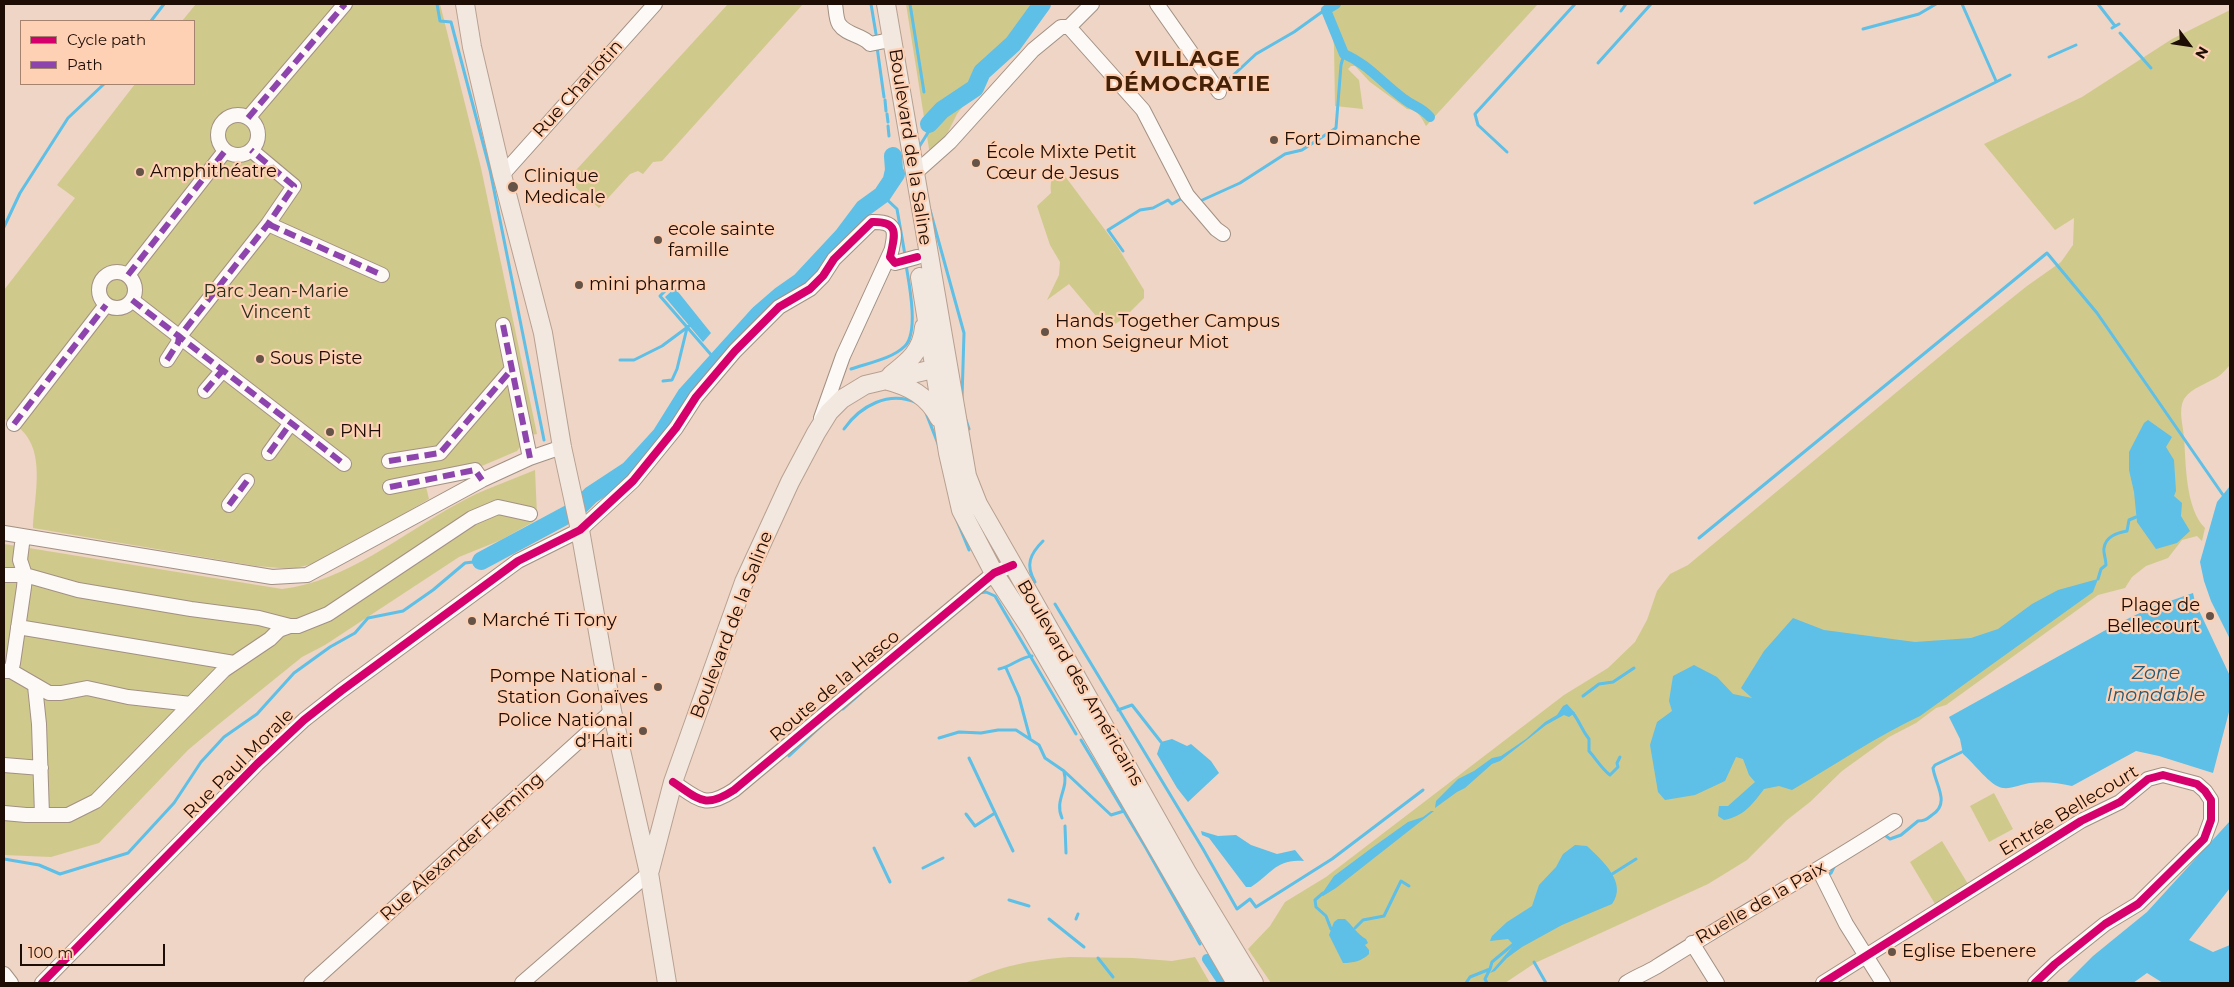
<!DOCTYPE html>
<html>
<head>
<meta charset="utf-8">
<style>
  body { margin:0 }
  #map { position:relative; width:2234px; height:987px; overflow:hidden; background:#eed5c5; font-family:Montserrat,sans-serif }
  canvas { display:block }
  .frame { position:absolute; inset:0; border:5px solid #1d0d04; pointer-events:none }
  .legend { position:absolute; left:20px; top:20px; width:175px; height:65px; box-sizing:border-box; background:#ffd1b4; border:1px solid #a5836e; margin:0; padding:6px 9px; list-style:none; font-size:15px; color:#1d0d04 }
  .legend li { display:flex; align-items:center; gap:10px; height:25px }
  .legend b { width:25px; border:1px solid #a5836e }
  .north { position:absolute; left:2164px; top:20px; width:50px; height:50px; -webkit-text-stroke:4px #ffd1b4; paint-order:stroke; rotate:121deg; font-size:14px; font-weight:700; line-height:20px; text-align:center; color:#1d0d04 }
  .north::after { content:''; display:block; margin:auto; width:18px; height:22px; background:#1d0d04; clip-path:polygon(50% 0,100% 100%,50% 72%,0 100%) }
  .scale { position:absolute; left:20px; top:944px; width:145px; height:22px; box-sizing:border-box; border:2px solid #1d0d04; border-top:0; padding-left:6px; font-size:15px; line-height:18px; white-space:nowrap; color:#1d0d04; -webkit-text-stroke:4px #ffd1b4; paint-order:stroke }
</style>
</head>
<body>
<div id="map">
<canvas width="2234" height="987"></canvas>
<div class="frame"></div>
<ul class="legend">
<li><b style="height:6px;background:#d6006c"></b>Cycle path</li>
<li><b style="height:6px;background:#8e44ad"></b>Path</li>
</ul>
<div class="north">N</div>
<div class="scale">100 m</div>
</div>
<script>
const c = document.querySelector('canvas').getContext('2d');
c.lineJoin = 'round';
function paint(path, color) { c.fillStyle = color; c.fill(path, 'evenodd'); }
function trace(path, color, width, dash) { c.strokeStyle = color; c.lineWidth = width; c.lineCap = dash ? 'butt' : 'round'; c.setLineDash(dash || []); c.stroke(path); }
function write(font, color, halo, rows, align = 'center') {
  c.font = font + ' Montserrat,sans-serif'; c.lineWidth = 4.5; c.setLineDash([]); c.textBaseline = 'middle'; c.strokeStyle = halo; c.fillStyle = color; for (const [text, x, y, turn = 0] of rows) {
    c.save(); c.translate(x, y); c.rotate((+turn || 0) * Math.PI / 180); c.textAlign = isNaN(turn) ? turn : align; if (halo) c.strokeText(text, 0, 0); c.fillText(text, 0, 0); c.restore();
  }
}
paint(new Path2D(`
  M196 4H440L481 168 537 434 519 437 520 447 517 451 477 468 424 479 429 499 324 561 292 569 256 566 33 528C35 489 50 437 4 419V290L75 198 57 185 135 84H194V21H182Z
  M728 4H803L662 161 653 162 643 174 638 171 630 174 599 208 567 180Z
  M906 4H1032L988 73 957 114 945 138 930 155Z
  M1331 4H1538L1426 126C1422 118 1417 109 1407 109L1370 82 1355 66H1351L1348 69 1359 80 1363 109 1335 106 1334 45 1329 20V6Z
  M2230 10V365C2227 368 2223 373 2219 376 2209 383 2192 387 2184 399 2178 410 2183 425 2184 437 2186 463 2185 508 2205 528L2202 541 2197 536 2182 540 2168 558 2146 566 2132 577 2125 588 2098 595 1946 705 1936 708 1916 723 1889 737 1842 771 1810 802 1787 820 1747 860 1708 884 1535 963 1505 983H1271L1248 949 1270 926 1285 902 1326 877 1564 695 1608 668 1635 642 1647 620 1657 591 1670 574 1688 565 1962 338 2027 286 2061 262 2073 245 2074 218 2055 230 1984 144 2082 97 2172 39Z
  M1059 168 1117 246 1144 290V298L1123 319 1107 329 1069 284 1047 300 1059 275 1060 262 1050 245 1037 206 1051 193C1050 184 1051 173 1059 168Z
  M535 470 537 515 533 522 501 540 459 557 325 645 302 657 219 724 188 750 99 843 51 857 4 855V544L282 589C345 582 402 534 457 504 481 490 509 481 535 470Z
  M1994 793 2013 829 1989 842 1970 806Z
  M1942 841 1968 884 1935 904 1910 862Z
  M1070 957 1133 958 1172 961 1195 957 1210 983H965C999 966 1032 960 1070 957Z`), '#d0c98c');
paint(new Path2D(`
  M675 288 711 333 703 342 665 297Z
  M2148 420 2172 437 2166 447 2174 460 2176 491 2174 496 2182 503 2181 516 2190 531 2177 543 2156 549 2137 522 2134 492 2129 470V452L2144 423Z
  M2230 486V639L2211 601 2204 581 2200 562 2217 502Z
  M2098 579 2093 592 1920 716C1875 737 1835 765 1792 790L1779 786 1764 789C1752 805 1744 816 1724 820L1718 816 1719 806H1728L1755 782 1749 775 1743 759 1736 757 1725 781 1695 795 1665 800 1658 792 1650 745 1657 722 1672 711 1669 701 1673 676 1694 665 1717 677 1733 694 1752 698 1741 688 1764 651 1793 618 1824 630 1915 642 1971 638 1998 629 2032 604 2058 590Z
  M2193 593 2195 602 2230 676V708L2213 773 2159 756 2136 751 2072 786C2058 783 2045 781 2030 783 2022 784 2011 789 2003 788 1991 787 1973 762 1963 754L1960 739 1949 717 2113 626 2150 608Z
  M1567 704 1575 713 1569 717 1564 715 1546 725 1500 761 1492 764 1465 788 1457 792 1435 808 1436 801 1458 779 1474 771 1492 758 1501 756 1526 739 1545 722 1557 715 1563 706Z
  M1172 739 1187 746 1191 744 1211 761 1219 773 1188 802 1177 788 1157 754 1161 742Z
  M1431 811H1434L1336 888 1323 896 1321 895 1334 876 1373 847 1408 822 1423 817Z
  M2230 821V888L2189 940 2213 952 2230 945V983H2163L2147 973 2133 983H2066L2093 956 2147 912Z
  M1201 831 1218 836 1236 835 1251 845 1277 854 1295 850 1304 861C1277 858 1271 874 1251 887H1246L1209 838 1202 835Z
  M1575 845 1587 846C1602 860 1628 883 1612 904L1562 925 1522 947 1507 958 1495 971 1490 973 1514 945 1508 939 1490 941 1492 936 1507 922 1532 906 1539 885 1556 867 1563 854Z
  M1338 919H1345C1352 925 1358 935 1366 939L1368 943 1365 945 1369 950V954C1362 961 1353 963 1343 963L1329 935 1334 922Z`), '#5ebfe7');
trace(new Path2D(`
  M437 4 440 21 451 22 490 170 544 440
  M871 4 876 34
  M910 4 924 92
  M1962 4 1996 81
  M2098 4 2115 26
  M1621 11 1626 4
  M151 21 164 4
  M2112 28 2119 24
  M1863 29 1919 14 1936 4
  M2120 33 2151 68
  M877 47 884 97
  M2049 57 2076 45
  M1598 63 1651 4
  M1227 81 1256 54 1294 32 1333 4
  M885 100 886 111
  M887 114 888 122
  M888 126 889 136
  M919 147 942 110
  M1507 152 1478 125 1475 114 1575 4
  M882 195 897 209 905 255
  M1198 202 1240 183 1285 154 1302 150 1336 128 1341 65 1344 54
  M1755 203 2010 75
  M930 210 964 333 962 399
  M4 227 20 193 68 118 104 84
  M1123 251 1108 230 1140 210 1153 208 1168 200 1172 204 1184 197
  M667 289 660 296 713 357 719 359
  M620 360H634L662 346 689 326
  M851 369C868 363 892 359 905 346 919 332 909 283 906 265
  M663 381 672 380 677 369 687 328
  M926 413 940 449
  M966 420 969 429
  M844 429C860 406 889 390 917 403
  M956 518 969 550
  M1699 538 2047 253 2097 313 2223 495
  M2098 579 2101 569 2106 565C2106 559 2103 552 2104 548 2106 536 2117 533 2127 531L2129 520 2136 517
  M1035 582C1025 565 1030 554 1043 541
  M978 593 986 592 995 596 1076 734
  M1055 604 1203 849 1237 909 1250 899 1256 907 1332 859 1423 790
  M1006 668 1019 697 1030 738
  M999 669C1011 667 1020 657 1032 656
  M1583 696 1599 684 1613 682 1634 668
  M843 709 861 693
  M1118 710 1132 705 1161 742
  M1573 713C1580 722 1581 729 1589 739V751C1597 760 1601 768 1610 775L1618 767 1617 763 1620 757
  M939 738 959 732 981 733 998 730H1016L1039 745 1045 758 1064 771 1111 815 1124 811
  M1081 740 1146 848 1200 944
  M789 756 821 726
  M969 758 1013 851
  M966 814 975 826 995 813
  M1062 818C1054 800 1069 789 1064 772
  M1065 826 1066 853
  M1882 833 1890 839 1901 835 1918 821C1925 821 1927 819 1932 815 1951 803 1935 784 1933 768L1935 765 1966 750
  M874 848 890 882
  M4 859 39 865 60 874 128 853 174 803 201 762 224 737 257 714 294 673 330 647 355 633 368 618 403 611 433 590 465 563 481 561
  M923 868 943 858
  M1826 875 1831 873 1835 865
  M1609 876 1636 859
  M1323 893 1315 900 1316 907 1326 916 1331 929
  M1009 900 1029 906
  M1049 919 1084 947
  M1076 919 1078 914
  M1355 928 1363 920 1384 916 1401 881 1409 886
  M1098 958 1113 977
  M1534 962 1546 983
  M1466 983 1470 977 1490 969 1492 962 1516 942
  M1487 983 1485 979 1490 969`), '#5ebfe7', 3);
trace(new Path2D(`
  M1336 4 1326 10 1344 54C1368 64 1383 84 1404 99 1414 107 1420 106 1430 117
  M1207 959 1223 983`), '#5ebfe7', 10);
trace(new Path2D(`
  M929 124 942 110 975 88 982 72 1013 44 1042 4
  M892 179 894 170 893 156
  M481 561 576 510 591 495 629 470 661 435 686 395 759 314 781 295 801 281 843 236 864 208 882 195 896 174`), '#5ebfe7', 18);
const minor = new Path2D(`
  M835 4C836 10 836 19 839 24 847 36 862 34 870 44L885 41
  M1157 4 1219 92
  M1069 27 1143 110 1187 195 1216 229 1223 234
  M218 135a20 20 0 1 1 40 0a20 20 0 1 1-40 0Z
  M248 118 345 4
  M914 174 950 142 1033 50 1061 27H1069L1092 4
  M502 175 655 4
  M268 224 382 275
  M99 290a18 18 0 1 1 36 0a18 18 0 1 1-36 0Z
  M128 275 225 151
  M132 300 344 464
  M503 325 530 458
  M167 360 178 343 179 337 268 224 294 186 251 150
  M205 391 222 371
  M821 418 843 356 892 249
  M14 424 106 305
  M269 453 290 424
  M389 461 440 453 512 369
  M390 487 475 470 482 480
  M229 505 247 481
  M4 533 272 577 307 575 482 480 530 458 562 447
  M4 575H25L78 590 191 609 259 618 290 626H298L328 614 472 518 498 507 530 514
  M18 627 234 663
  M4 671H11L13 663 24 587 25 575 20 560 23 536
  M11 671 49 693H61L87 688 128 697 191 704
  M35 686 39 724 42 815
  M4 765 41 768
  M673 782C700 800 705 809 734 790L994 573 1013 565
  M4 813 26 815H68L96 801 224 670 270 639 279 630 290 626
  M1819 870 1846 924 1883 983
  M1692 943 1717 983
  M4 974 11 983
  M42 983 257 764 304 720 341 691 518 561 580 530 633 481 676 428 696 397 735 351 779 307 810 289 823 276 834 259 872 222C900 221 895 235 890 257L895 263 917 257
  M311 983 612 711
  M522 983 649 873
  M1626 983C1635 977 1646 973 1656 967 1735 917 1816 872 1895 821
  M1823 983 2081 821 2120 802 2148 779 2163 775 2197 784 2205 791 2211 800V820L2204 839 2138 904 2105 924 2055 964 2035 983`);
const major = new Path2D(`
  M465 4 472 47 502 175 543 333 562 447 580 530 612 711 649 873 667 983
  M886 4 967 476 978 504 1013 565 1188 874 1254 983
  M920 277 948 453 961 510 994 573 1030 628 1236 983
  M891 375C909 361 922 351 924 327
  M885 380C909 386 928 396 939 418
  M650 870 673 782 744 582 790 482 816 433 829 412 842 399 865 385 946 366`);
trace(minor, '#a29084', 16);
trace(major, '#b8a090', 20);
trace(minor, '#fcf9f6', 14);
trace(major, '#f2e8e0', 18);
trace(new Path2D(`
  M248 118 345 4
  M268 224 382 275
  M128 275 225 151
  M132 300 344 464
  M503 325 530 458
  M167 360 178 343 179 337 268 224 294 186 251 150
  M205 391 222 371
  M14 424 106 305
  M269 453 290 424
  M389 461 440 453 512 369
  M390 487 475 470 482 480
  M229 505 247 481`), '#8e44ad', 6, [12, 6]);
trace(new Path2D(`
  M673 782C700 800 705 809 734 790L994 573 1013 565
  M42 983 257 764 304 720 341 691 518 561 580 530 633 481 676 428 696 397 735 351 779 307 810 289 823 276 834 259 872 222C900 221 895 235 890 257L895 263 917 257
  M1823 983 2081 821 2120 802 2148 779 2163 775 2197 784 2205 791 2211 800V820L2204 839 2138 904 2105 924 2055 964 2035 983`), '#d6006c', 8);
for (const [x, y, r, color] of [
  [1274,140,5,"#665348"],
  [976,163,5,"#665348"],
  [140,172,5,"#665348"],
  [513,187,6,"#665348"],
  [658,240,5,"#665348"],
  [579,285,5,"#665348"],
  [1045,332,5,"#665348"],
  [260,359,5,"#665348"],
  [330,432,5,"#665348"],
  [2210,616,5,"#665348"],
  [472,621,5,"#665348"],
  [658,687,5,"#665348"],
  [643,731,5,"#665348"],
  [1892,952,5,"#665348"]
]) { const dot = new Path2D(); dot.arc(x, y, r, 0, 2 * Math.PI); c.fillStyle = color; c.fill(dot); trace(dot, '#ffd1b4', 2); }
write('18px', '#1d0d04', '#ffd1b4', [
  ["Rue Charlotin",578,89,-48],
  ["Boulevard de la Saline",910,147,81],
  ["Boulevard de la Saline",732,625,-69],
  ["Boulevard des Américains",1080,683,60],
  ["Route de la Hasco",835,686,-40],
  ["Rue Paul Morale",239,764,-45],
  ["Entrée Bellecourt",2069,811,-31],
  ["Rue Alexander Fleming",462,847,-42],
  ["Ruelle de la Paix",1761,903,-30]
]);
write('18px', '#1d0d04', '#ffd1b4', [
  ["Fort Dimanche",1284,140],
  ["École Mixte Petit",986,153],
  ["Cœur de Jesus",986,174],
  ["Amphithéatre",150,172],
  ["Clinique",524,177],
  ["Medicale",524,198],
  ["ecole sainte",668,230],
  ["famille",668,251],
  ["mini pharma",589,285],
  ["Hands Together Campus",1055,322],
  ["mon Seigneur Miot",1055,343],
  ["Sous Piste",270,359],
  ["PNH",340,432],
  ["Plage de",2200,606,"right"],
  ["Bellecourt",2200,627,"right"],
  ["Marché Ti Tony",482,621],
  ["Pompe National -",648,677,"right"],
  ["Station Gonaïves",648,698,"right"],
  ["Police National",633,721,"right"],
  ["d'Haiti",633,742,"right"],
  ["Eglise Ebenere",1902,952]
], 'left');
write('18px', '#2c2f1a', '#ffd1b4', [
  ["Parc Jean-Marie",276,292],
  ["Vincent",276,313]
]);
write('italic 19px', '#255974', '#ffd1b4', [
  ["Zone",2156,673],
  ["Inondable",2156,695]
]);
c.letterSpacing = '1px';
write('bold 22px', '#442107', '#ffd1b4', [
  ["VILLAGE",1188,60],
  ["DÉMOCRATIE",1188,85]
]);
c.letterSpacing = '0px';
</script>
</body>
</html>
